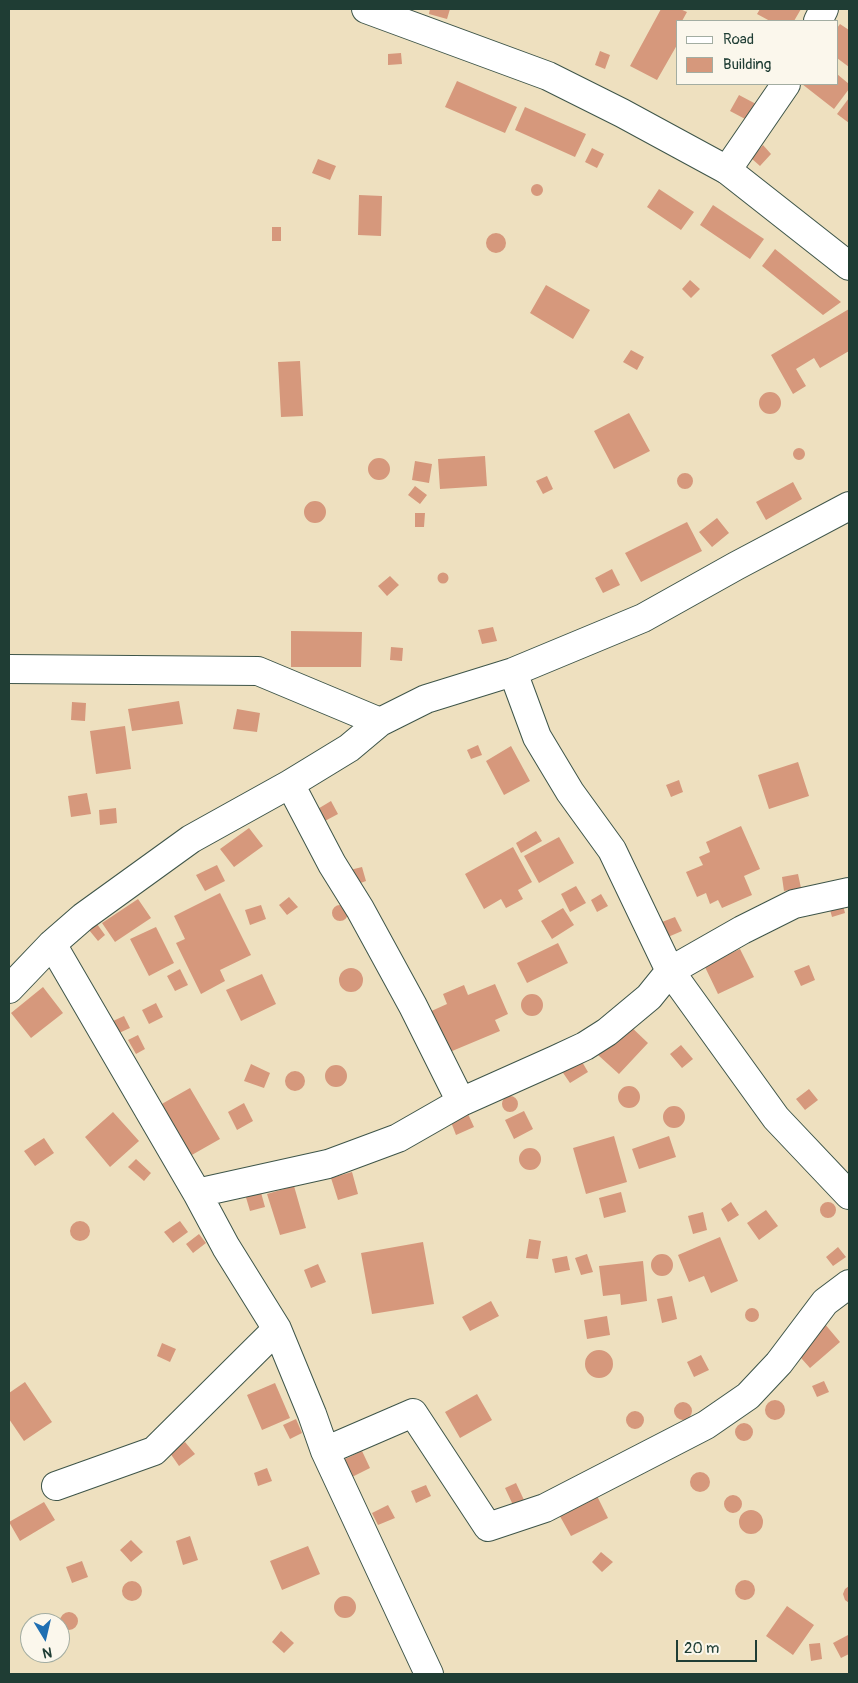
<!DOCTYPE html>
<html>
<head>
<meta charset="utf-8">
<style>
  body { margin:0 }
  #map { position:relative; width:858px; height:1683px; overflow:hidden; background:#eee0bf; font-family:Pangolin,sans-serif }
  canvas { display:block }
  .frame { position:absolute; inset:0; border:10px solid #1f3d34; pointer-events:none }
  .legend { position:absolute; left:676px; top:20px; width:162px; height:65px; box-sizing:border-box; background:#fbf7ec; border:1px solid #a3ada2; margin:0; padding:6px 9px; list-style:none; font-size:15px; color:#1f3d34 }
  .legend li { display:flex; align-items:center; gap:10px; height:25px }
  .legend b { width:25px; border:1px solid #a3ada2 }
  .north { position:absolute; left:20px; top:1613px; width:50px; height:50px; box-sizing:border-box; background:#fbf7ec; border:1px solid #a3ada2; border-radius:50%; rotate:171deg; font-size:14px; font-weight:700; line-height:20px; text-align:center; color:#1f3d34 }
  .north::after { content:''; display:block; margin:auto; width:18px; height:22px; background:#1f6fb2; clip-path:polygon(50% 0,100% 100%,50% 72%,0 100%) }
  .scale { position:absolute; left:676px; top:1640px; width:81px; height:22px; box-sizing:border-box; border:2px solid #1f3d34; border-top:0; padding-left:6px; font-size:15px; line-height:18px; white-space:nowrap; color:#1f3d34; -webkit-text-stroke:4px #fbf7ec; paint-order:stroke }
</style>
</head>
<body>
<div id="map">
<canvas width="858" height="1683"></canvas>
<div class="frame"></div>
<ul class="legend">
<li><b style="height:6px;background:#fff"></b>Road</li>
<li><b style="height:14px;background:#d6987c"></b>Building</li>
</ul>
<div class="north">N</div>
<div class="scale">20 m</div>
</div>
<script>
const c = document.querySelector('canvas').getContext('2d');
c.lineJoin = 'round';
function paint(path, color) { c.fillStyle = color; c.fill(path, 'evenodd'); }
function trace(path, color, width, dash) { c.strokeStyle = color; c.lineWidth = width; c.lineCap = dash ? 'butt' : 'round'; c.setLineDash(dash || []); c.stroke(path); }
paint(new Path2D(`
  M430 9H450L447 19 429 14Z
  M661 9H680L687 12 682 21H677V45L657 80 630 66Z
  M760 9H801L794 21H770L757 14Z
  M840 24 849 30V67L837 58V28Z
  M600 51 610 55 605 69 595 65Z
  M401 53 402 64 388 65V54Z
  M837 74 849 84V89L834 109 802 84H837Z
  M457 81 517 107 505 133 445 107Z
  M739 95 756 104 747 120 730 111Z
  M849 98V123L837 114Z
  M525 107 586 134 575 157 515 130Z
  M763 145 771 154 760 166 751 158Z
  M592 148 604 154 597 168 585 162Z
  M318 159 336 166 330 180 312 173Z
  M531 190a6 6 0 1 1 12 0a6 6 0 1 1-12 0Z
  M659 189 694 212 681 230 647 207Z
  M359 195 382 196 381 236 358 235Z
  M713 205 764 239 750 259 700 225Z
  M272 227H281V241H272Z
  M486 243a10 10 0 1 1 20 0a10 10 0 1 1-20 0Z
  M775 249 841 302 823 315 762 266Z
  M690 280 700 289 691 298 682 289Z
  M546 285 590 310 573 339 530 313Z
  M849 309V351L820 368 814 358 796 369 806 386 793 394 771 355Z
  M631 350 644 357 637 370 623 362Z
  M300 361 303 416 281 417 278 362Z
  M759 403a11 11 0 1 1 22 0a11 11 0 1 1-22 0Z
  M629 413 650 451 614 469 594 431Z
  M793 454a6 6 0 1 1 12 0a6 6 0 1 1-12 0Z
  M485 456 487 486 440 489 438 459Z
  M368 469a11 11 0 1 1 22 0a11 11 0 1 1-22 0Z
  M415 461 432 464 429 483 412 480Z
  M677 481a8 8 0 1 1 16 0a8 8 0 1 1-16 0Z
  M547 476 553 489 543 494 536 481Z
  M793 482 802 499 766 520 756 502Z
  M415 486 427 495 420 504 408 495Z
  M304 512a11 11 0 1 1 22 0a11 11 0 1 1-22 0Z
  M415 513H425L424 527H415Z
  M717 518 729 533 712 547 699 532Z
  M687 522 702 551 641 582 625 553Z
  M612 569 620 585 603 593 595 578Z
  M437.5 578a5.5 5.5 0 1 1 11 0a5.5 5.5 0 1 1-11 0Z
  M390 576 399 585 387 596 378 586Z
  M493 627 497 641 482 644 478 630Z
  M291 631 362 632 361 667H291Z
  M391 647 403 648 402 661 390 660Z
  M179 701 183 724 132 731 128 709Z
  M72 702 86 703 85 721 71 720Z
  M237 709 260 713 257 732 233 729Z
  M125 726 131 769 96 774 90 731Z
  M478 745 482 755 471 759 467 750Z
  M511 746 530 781 504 795 486 761Z
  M798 762 809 796 769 809 758 775Z
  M679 780 683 792 671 797 666 785Z
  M87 793 91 814 71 817 68 796Z
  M331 801 338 814 323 822 316 810Z
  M116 808 117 823 100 825 99 810Z
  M741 826 760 869 744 876 752 895 722 908 718 900 710 904 706 893 697 897 686 872 703 865 699 857 710 852 706 842Z
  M249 828 263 846 234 867 220 849Z
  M536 831 542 841 521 853 516 843Z
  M559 837 574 863 539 883 524 856Z
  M513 847 532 882 518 890 523 899 506 908 501 899 484 909 465 874Z
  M217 865 225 881 205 891 196 875Z
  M362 867 366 881 355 885 350 870Z
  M798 874 801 888 784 891 782 877Z
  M576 886 586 903 570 912 561 894Z
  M220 893 251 955 220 970 225 981 201 994 176 943 185 939 174 916Z
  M601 894 608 906 597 912 591 900Z
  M289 897 298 907 287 915 279 905Z
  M138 899 151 918 115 942 102 923Z
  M842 902 845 913 832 917 829 906Z
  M332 913a8 8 0 1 1 16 0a8 8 0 1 1-16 0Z
  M261 905 266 919 250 925 245 910Z
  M563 908 574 925 552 939 541 921Z
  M675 917 682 931 668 937 662 922Z
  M97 924 105 935 98 941 89 930Z
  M156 927 174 963 149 976 130 939Z
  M558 943 568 963 527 983 517 963Z
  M740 949 754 977 718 994 704 965Z
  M809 965 815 980 801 986 794 971Z
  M339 980a12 12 0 1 1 24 0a12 12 0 1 1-24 0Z
  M180 969 188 985 175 991 167 976Z
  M262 974 276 1004 241 1021 226 990Z
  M495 984 508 1014 495 1020 500 1031 445 1054 427 1013 447 1004 443 994 464 985 468 995Z
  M43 987 63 1013 31 1038 11 1013Z
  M521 1005a11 11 0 1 1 22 0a11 11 0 1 1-22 0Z
  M156 1003 163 1017 149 1024 142 1010Z
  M124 1016 130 1028 119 1033 113 1021Z
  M627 1023 648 1043 619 1074 598 1055Z
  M138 1035 145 1049 136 1054 128 1040Z
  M681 1045 693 1059 682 1068 670 1054Z
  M578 1055 588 1072 570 1083 559 1067Z
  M251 1064 270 1073 264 1088 244 1081Z
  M325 1076a11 11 0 1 1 22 0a11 11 0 1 1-22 0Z
  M285 1081a10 10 0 1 1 20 0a10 10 0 1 1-20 0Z
  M618 1097a11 11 0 1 1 22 0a11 11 0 1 1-22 0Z
  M190 1088 220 1139 190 1156 160 1105Z
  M809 1089 818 1100 805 1110 796 1099Z
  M502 1104a8 8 0 1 1 16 0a8 8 0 1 1-16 0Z
  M244 1103 253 1121 237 1130 228 1112Z
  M663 1117a11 11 0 1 1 22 0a11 11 0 1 1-22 0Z
  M524 1111 533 1129 514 1139 505 1120Z
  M113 1112 139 1141 110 1167 85 1137Z
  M468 1114 474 1127 456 1135 451 1122Z
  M614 1136 627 1182 586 1194 573 1148Z
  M669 1136 676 1157 639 1169 632 1149Z
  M44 1138 54 1153 35 1166 24 1151Z
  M519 1159a11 11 0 1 1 22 0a11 11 0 1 1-22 0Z
  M136 1159 151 1173 144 1181 128 1167Z
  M352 1172 358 1194 338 1200 331 1178Z
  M294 1186 306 1228 280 1235 267 1194Z
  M260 1189 265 1207 250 1211 245 1194Z
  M621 1192 626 1212 604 1218 599 1198Z
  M731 1202 739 1215 728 1222 721 1209Z
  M820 1210a8 8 0 1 1 16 0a8 8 0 1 1-16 0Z
  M766 1210 778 1226 759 1240 747 1223Z
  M703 1212 707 1230 693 1234 688 1216Z
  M70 1231a10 10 0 1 1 20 0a10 10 0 1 1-20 0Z
  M180 1221 188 1232 173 1243 164 1232Z
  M199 1234 206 1243 193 1253 186 1244Z
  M720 1237 738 1281 711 1293 704 1276 689 1282 678 1255Z
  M529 1239 541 1241 538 1259 526 1258Z
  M423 1242 434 1304 372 1314 361 1253Z
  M838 1247 846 1257 833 1266 826 1257Z
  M587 1254 593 1272 581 1275 575 1258Z
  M651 1265a11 11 0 1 1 22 0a11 11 0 1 1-22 0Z
  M567 1256 570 1270 555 1273 552 1259Z
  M643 1261 647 1301 621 1305 620 1294 603 1296 599 1266Z
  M318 1264 326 1282 311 1288 304 1270Z
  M672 1296 677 1319 662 1323 657 1299Z
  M491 1301 499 1316 470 1331 462 1317Z
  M745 1315a7 7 0 1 1 14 0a7 7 0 1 1-14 0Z
  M607 1316 610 1335 587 1339 584 1320Z
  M824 1323 840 1342 810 1368 793 1349Z
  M162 1343 176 1349 170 1362 157 1356Z
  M585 1364a14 14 0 1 1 28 0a14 14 0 1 1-28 0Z
  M701 1355 709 1370 694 1377 687 1362Z
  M824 1381 829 1392 817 1397 812 1386Z
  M25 1382 52 1422 24 1441 9 1419V1393Z
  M275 1383 290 1418 262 1430 247 1395Z
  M477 1394 492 1420 460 1438 445 1412Z
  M765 1410a10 10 0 1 1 20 0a10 10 0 1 1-20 0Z
  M674 1411a9 9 0 1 1 18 0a9 9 0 1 1-18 0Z
  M626 1420a9 9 0 1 1 18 0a9 9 0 1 1-18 0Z
  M296 1419 302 1433 290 1439 283 1425Z
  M735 1432a9 9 0 1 1 18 0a9 9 0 1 1-18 0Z
  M185 1442 195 1454 179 1466 170 1453Z
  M362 1451 370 1468 352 1477 343 1460Z
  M267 1468 272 1481 258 1486 254 1473Z
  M690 1482a10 10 0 1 1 20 0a10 10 0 1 1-20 0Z
  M516 1483 524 1500 513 1505 505 1488Z
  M426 1485 431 1496 416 1503 411 1491Z
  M595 1492 608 1518 571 1536 557 1511Z
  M724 1504a9 9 0 1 1 18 0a9 9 0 1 1-18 0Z
  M44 1502 55 1520 20 1541 9 1522Z
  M388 1505 395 1518 378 1525 372 1513Z
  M739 1522a12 12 0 1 1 24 0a12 12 0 1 1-24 0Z
  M190 1536 198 1560 183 1565 176 1541Z
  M131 1540 143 1552 131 1562 120 1550Z
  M308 1546 320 1574 282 1590 270 1561Z
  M601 1552 613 1562 602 1572 592 1562Z
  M82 1561 88 1577 72 1583 66 1567Z
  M735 1590a10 10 0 1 1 20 0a10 10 0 1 1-20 0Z
  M122 1591a10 10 0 1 1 20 0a10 10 0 1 1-20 0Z
  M849 1586V1603L845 1600 843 1594 845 1589Z
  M334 1607a11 11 0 1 1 22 0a11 11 0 1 1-22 0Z
  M787 1606 814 1625 793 1655 766 1636Z
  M60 1621a9 9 0 1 1 18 0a9 9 0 1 1-18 0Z
  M281 1631 294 1643 284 1653 272 1642Z
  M848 1635 849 1638V1654L841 1658 833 1643Z
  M820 1643 822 1659 811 1661 809 1644Z`), '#d6987c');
const street = new Path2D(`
  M818 21 824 9
  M727 170 786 84
  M9 669 258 671 380 722
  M513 672 537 737 570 792 612 850 670 971 776 1118 849 1195
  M290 784 332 864 360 909 413 1006 461 1102
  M52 944 197 1193 226 1247 277 1329 312 1414 325 1451 429 1674
  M9 989 52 944 83 917 191 839 290 784 349 748 380 722 426 699 513 672 643 618 736 566 849 506
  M197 1193 328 1164 398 1138 461 1102 555 1060 585 1046 607 1032 649 997 670 971 742 930 794 904 849 892
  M325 1451 413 1413 488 1527 545 1508 706 1425 748 1396 779 1363 825 1302 849 1284
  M56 1486 154 1451 277 1329`);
const secondary = new Path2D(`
  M366 9 548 76 622 113 727 170 849 266`);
trace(street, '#3e5549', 30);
trace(secondary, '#3e5549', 30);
trace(street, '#fff', 28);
trace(secondary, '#fff', 28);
</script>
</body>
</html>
